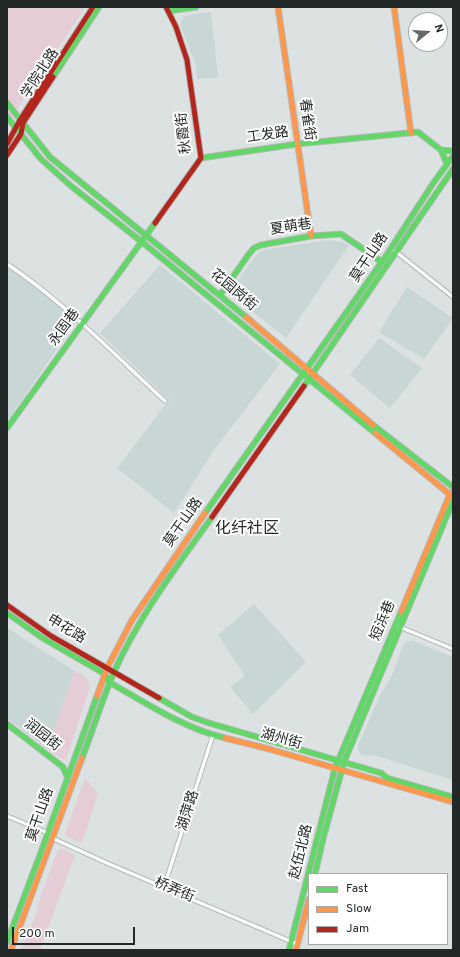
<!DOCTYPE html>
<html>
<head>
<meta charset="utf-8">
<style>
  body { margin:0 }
  #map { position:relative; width:460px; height:957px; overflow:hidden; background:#dce2e2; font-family:Overpass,sans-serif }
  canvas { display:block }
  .frame { position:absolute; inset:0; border:8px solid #232828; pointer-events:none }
  .legend { position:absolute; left:308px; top:873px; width:140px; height:72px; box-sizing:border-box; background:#fff; border:1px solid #a7a9a9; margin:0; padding:5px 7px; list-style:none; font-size:12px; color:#232828 }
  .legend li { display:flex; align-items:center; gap:8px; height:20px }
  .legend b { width:20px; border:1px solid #a7a9a9 }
  .north { position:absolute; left:408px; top:12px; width:40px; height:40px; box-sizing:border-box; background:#fff; border:1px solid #a7a9a9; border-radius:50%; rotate:72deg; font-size:11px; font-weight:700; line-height:16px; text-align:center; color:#232828 }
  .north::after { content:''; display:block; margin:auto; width:14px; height:18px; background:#646969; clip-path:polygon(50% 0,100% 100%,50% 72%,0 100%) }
  .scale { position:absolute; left:12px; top:927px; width:123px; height:18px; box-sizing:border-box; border:2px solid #232828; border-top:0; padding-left:5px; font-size:12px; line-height:14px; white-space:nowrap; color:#232828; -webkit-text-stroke:3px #fff; paint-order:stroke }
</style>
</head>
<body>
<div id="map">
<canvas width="460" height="957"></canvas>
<div class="frame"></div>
<ul class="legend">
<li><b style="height:5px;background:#63d668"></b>Fast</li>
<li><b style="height:5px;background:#ff974d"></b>Slow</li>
<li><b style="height:5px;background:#b3261e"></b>Jam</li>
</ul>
<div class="north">N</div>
<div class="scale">200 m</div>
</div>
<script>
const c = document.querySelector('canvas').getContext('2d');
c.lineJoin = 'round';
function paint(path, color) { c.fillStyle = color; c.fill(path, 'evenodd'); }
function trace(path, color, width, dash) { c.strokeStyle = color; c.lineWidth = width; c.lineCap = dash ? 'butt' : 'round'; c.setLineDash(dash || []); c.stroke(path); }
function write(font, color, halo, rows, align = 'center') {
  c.font = font + ' Overpass,"Noto Sans SC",sans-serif'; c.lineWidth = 4; c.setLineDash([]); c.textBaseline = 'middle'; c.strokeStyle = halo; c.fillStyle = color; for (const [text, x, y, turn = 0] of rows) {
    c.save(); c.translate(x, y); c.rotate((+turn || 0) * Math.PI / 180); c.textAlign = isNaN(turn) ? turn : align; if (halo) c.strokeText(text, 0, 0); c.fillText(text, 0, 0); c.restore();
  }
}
paint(new Path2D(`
  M211 12 218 77 197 79 196 65 181 27V22L184 17 189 15Z
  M330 240 342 242 349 245 286 338 232 295V289L255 256 262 250Z
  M7 261 19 268 79 317 10 417 7 419Z
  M160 265 280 364 214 450 174 513 117 468 169 400 100 333Z
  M407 287 453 318 424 359 379 332Z
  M379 338 422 368 390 408 350 375Z
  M254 604 306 662 253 714 230 687 245 676 218 635Z
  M7 628 75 671 47 749 7 718Z
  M408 641H413L453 657V780L370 754 368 756 361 754 358 750V745L379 698 393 673 404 643Z`), '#c8d6d5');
paint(new Path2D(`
  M7 7H85C60 47 32 85 7 125Z
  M75 671C84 675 89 678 90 688L67 756 65 759H62L47 749Z
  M85 778 98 793 82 843 66 836 65 833Z
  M61 848 75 855 40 950H21L36 914 41 895 57 852Z`), '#e5cdd7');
const street = new Path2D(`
  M395 251 453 297
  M7 264C64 302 114 354 165 401
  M395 625 453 649
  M7 816 48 833
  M52 838 109 864 297 944
  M164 887 213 735`);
const fast = new Path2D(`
  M169 11 196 7
  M53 77 99 7
  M7 103 50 157 246 317
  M7 117 41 159 71 186 142 242 375 433
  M441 150 453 151
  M201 158 297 144 418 132 441 150 447 164
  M220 295 249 254 254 248 261 245 311 236 341 234 382 262
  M304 386 453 169
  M373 425 453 487
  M7 428 155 223
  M205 513 386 256 434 182 453 156
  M7 613 41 637 105 674 109 682C146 703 183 728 225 738
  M159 698 192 717 209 723 381 773 387 778 453 797
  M7 724 63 767 67 776
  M82 758C93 730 102 700 114 672 139 616 177 566 212 517
  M315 874 324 835 344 762 453 501
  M7 942 40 855 97 696
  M289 950 335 768 401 612`);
const slow = new Path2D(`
  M278 7 311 236
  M394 7 411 133
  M246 317 373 425
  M375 433 453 497
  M401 612 450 494 452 493
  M97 696 107 668 132 620 205 513
  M225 738 269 749 453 802
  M11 950 82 758
  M296 950 309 899`);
const jam = new Path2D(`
  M7 144 20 120 93 7
  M7 155 21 134 23 123 53 77
  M155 223 201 158 187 60 176 27 166 7
  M212 517 304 386
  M7 605 51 636 159 698`);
trace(street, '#b4b9b9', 5.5);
trace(fast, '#b4b9b9', 7);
trace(slow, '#b4b9b9', 7);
trace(jam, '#b4b9b9', 7);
trace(street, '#fafbfb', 3.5);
trace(fast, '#63d668', 5);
trace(slow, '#ff974d', 5);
trace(jam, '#b3261e', 5);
write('14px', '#232828', '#fff', [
  ["学院北路",41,74,-57],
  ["春雀街",306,120,82],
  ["秋霞街",185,133,-97],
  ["工发路",268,136,-8],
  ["夏萌巷",291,228,-9],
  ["莫干山路",370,258,-56],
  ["花园岗街",233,291,40],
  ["永固巷",65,328,-54],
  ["莫干山路",184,523,-55],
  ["短浜巷",384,621,-67],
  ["申花路",66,630,31],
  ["润园街",42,736,38],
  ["湖州街",281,740,16],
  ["湖萍路",189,811,-72],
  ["莫干山路",41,815,-71],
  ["赵伍北路",302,852,-76],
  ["桥弄街",174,891,23]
]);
write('16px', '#232828', '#fff', [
  ["化纤社区",247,530]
]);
</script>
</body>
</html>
